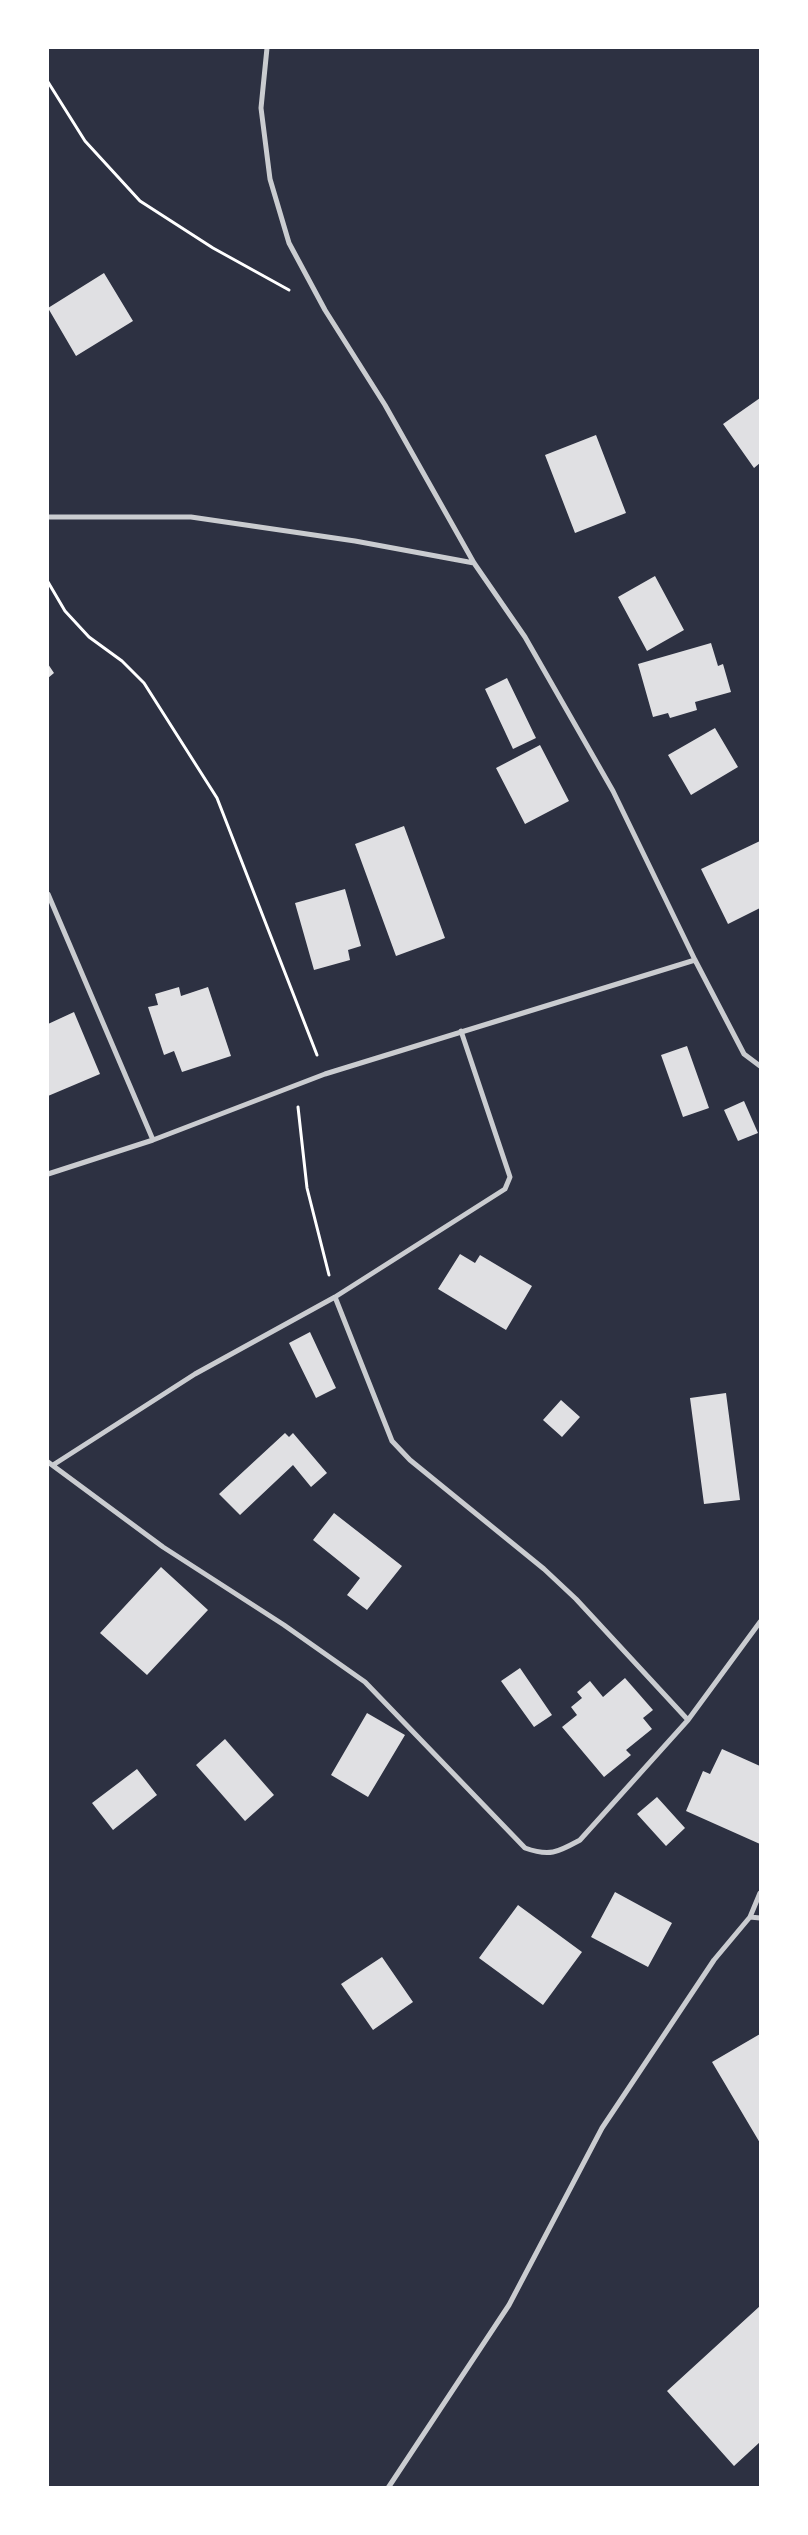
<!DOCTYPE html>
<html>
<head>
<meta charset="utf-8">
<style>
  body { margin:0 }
  #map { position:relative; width:808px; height:2535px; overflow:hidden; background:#2d3142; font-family:Karla,sans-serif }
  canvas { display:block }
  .frame { position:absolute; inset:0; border:49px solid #fff; pointer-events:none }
</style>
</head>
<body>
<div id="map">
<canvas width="808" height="2535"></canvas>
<div class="frame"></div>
</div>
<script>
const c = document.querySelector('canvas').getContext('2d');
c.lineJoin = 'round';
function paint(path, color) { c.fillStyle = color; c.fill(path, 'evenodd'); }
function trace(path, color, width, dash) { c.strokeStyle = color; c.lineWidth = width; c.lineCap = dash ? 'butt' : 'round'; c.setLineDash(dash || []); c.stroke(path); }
paint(new Path2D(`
  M104 273 133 321 76 356 48 308Z
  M760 398V463L754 468 723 424Z
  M596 435 626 513 575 533 545 455Z
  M655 576 684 630 647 651 618 597Z
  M711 643 718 666 723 664 731 692 695 702 697 710 670 718 668 713 653 717 638 664Z
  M48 664 54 673 48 678Z
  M507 678 536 738 513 749 485 689Z
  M715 728 738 767 691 795 668 755Z
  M540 745 569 801 525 824 496 768Z
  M404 826 445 938 396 956 355 844Z
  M760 841V908L728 924 701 869Z
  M345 889 361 946 348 950 350 960 314 970 295 903Z
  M179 987 181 996 208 987 231 1056 182 1072 174 1051 164 1055 148 1007 158 1005 155 994Z
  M74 1012 100 1074 48 1096V1024Z
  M687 1046 709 1108 683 1117 661 1055Z
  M744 1101 758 1133 738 1141 724 1110Z
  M460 1254 475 1263 480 1255 532 1286 506 1330 438 1289Z
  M310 1332 336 1388 316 1398 289 1343Z
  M726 1393 740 1500 704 1504 690 1398Z
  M561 1400 580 1417 562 1437 543 1420Z
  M285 1433 289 1437 293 1433 327 1473 311 1487 293 1465 240 1515 219 1494Z
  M334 1513 402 1566 367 1610 347 1595 360 1578 313 1540Z
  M161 1567 208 1610 147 1675 100 1633Z
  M520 1668 552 1715 534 1727 501 1681Z
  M625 1678 653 1710 643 1718 652 1729 626 1750 631 1755 604 1777 562 1727 577 1715 571 1707 582 1698 577 1692 590 1681 603 1697Z
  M367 1713 405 1735 368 1797 331 1775Z
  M225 1739 274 1795 245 1821 196 1765Z
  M722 1749 760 1766V1844L686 1811 703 1771 710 1774Z
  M137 1769 157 1795 113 1830 92 1803Z
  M657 1797 685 1828 666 1846 637 1814Z
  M615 1892 672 1923 648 1967 591 1937Z
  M518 1905 582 1952 543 2005 479 1958Z
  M382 1957 413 2002 373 2030 341 1984Z
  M760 2034V2143L712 2062Z
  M760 2306V2442L734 2466 667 2391Z`), '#e0e0e3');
trace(new Path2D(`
  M48 82 85 141 140 201 213 248 289 290
  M48 582 65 611 89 637 122 661 144 683 217 798 317 1055
  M298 1107 307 1188 329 1275`), '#fff', 3);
trace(new Path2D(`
  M267 48 261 108 270 179 289 243 325 310 385 405 474 563 525 637 613 791 695 960 744 1054 760 1066
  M48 517H191L355 541 474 563
  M48 894 153 1140
  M48 1174 153 1140 325 1074 695 960
  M335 1297 392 1441 410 1460 544 1569 576 1599 688 1720
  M48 1462 163 1547 284 1625 365 1682 525 1848C550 1857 558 1852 580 1840L688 1720 760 1622
  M53 1465 195 1374 335 1297 505 1189 510 1177 461 1031
  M750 1917 760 1918
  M388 2488 509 2305 602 2128 714 1960 750 1917 760 1893`), '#caccd0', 5);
</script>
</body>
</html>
